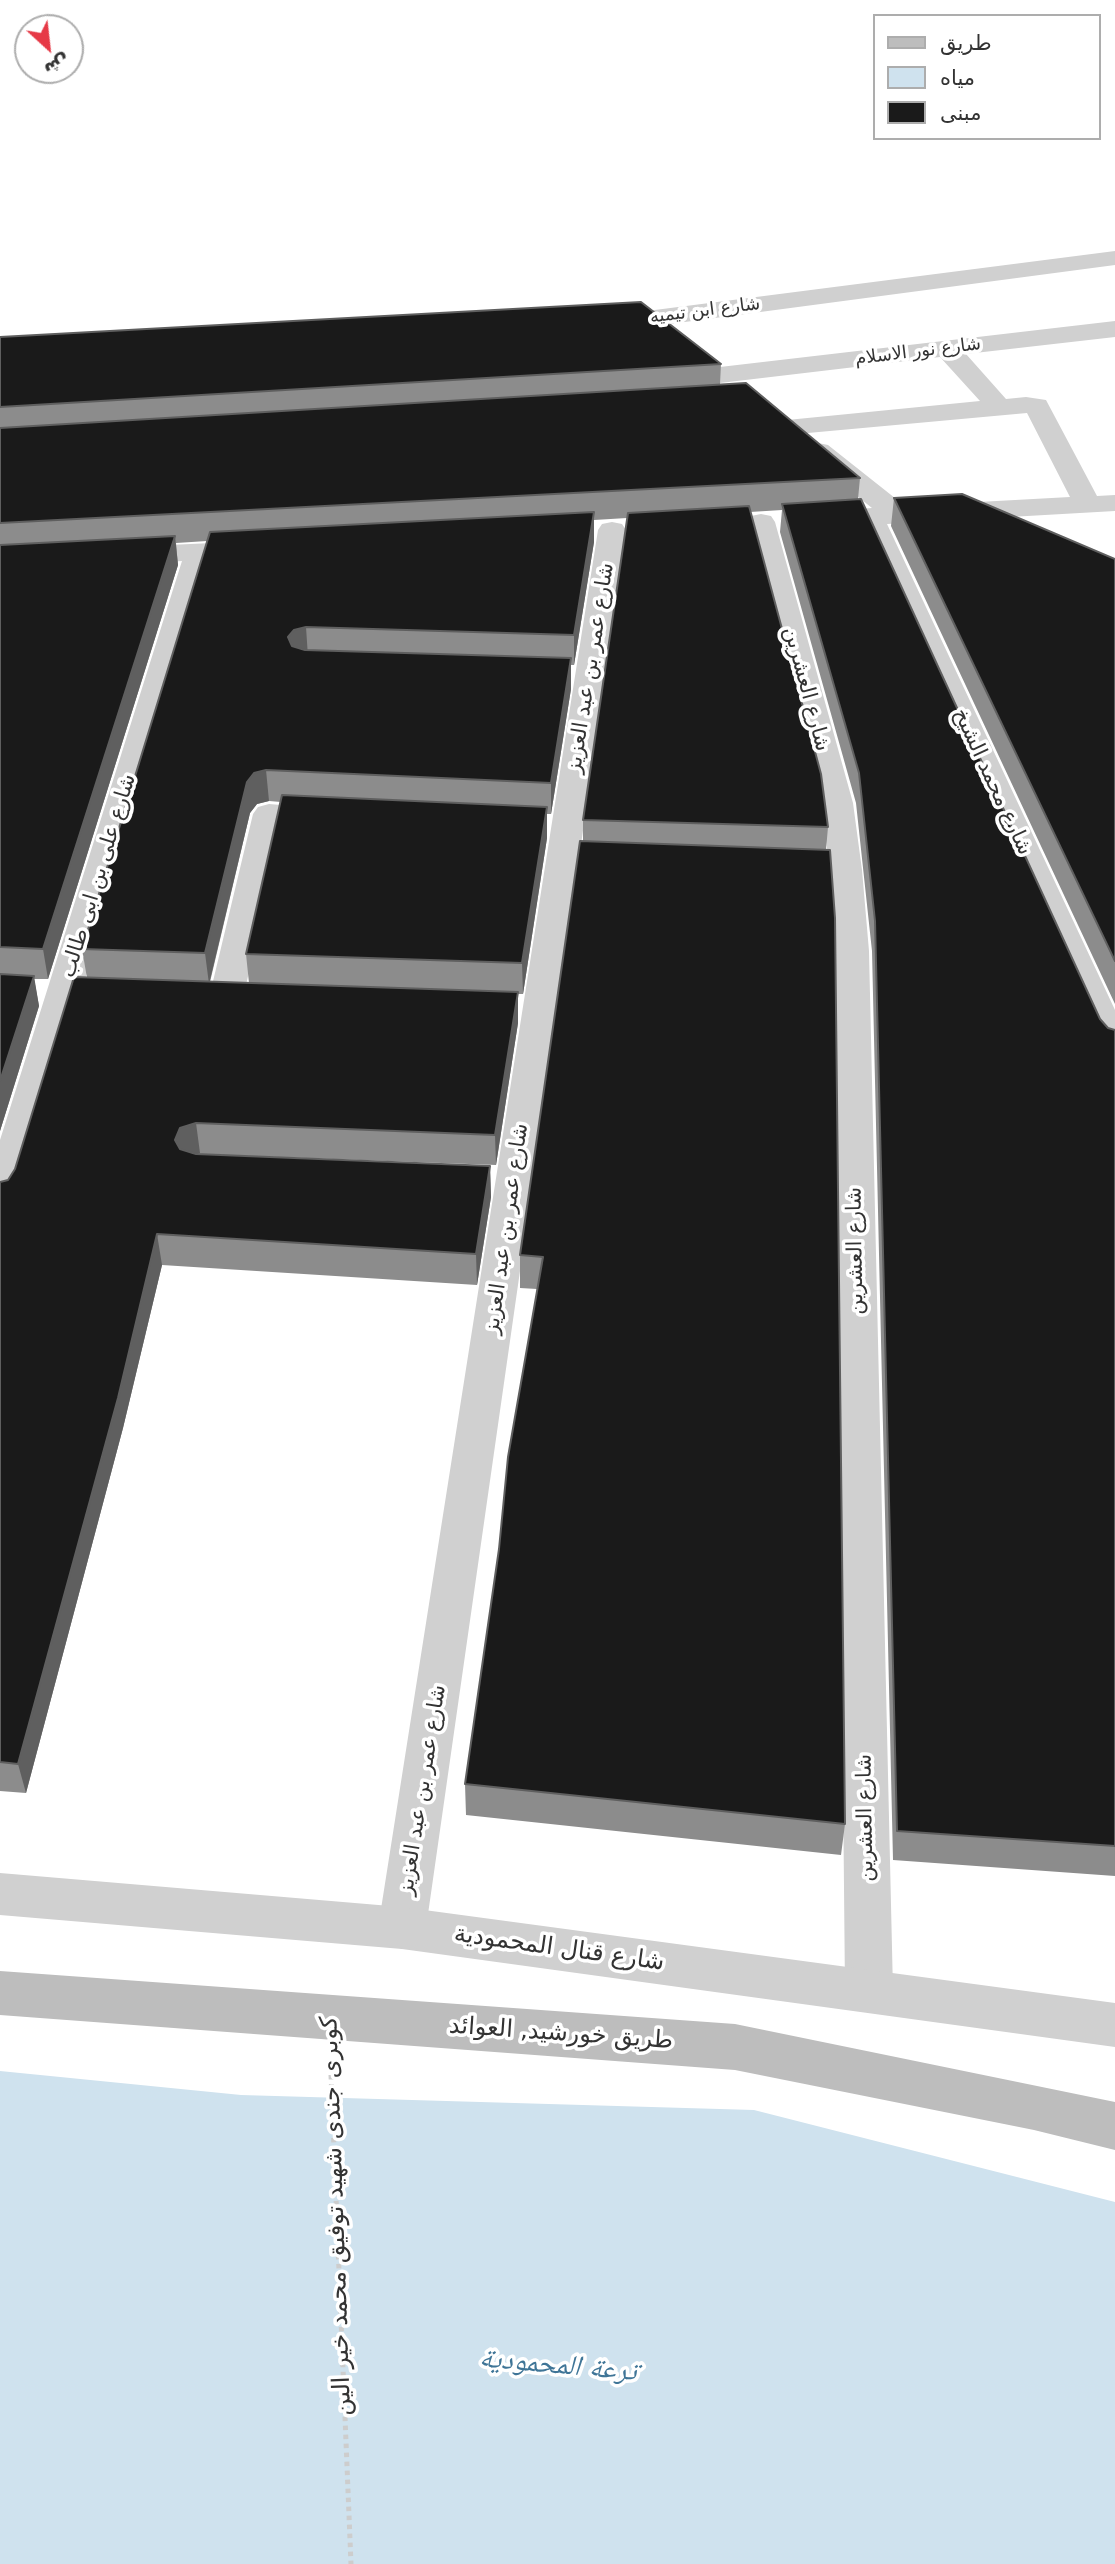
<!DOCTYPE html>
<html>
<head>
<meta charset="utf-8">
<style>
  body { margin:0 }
  #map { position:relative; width:1115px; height:2564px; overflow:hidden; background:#fff; font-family:"DejaVu Sans","Noto Naskh Arabic",sans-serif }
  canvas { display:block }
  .legend { position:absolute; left:873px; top:14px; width:228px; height:126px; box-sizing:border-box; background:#fff; border:2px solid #adadad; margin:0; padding:9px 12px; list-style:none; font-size:21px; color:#333 }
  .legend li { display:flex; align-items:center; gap:14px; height:35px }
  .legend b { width:35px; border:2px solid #adadad }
  .north { position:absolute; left:14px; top:14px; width:70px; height:70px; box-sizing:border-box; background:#fff; border:2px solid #adadad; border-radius:50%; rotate:153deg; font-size:19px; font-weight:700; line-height:28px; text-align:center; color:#333 }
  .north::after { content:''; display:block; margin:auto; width:24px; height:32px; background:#e63946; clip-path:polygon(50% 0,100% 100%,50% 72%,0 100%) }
</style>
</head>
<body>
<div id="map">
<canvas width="1115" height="2564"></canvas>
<ul class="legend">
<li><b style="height:9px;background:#bdbdbd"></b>طريق</li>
<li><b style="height:19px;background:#cfe2ee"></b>مياه</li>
<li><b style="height:19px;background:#1a1a1a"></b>مبنى</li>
</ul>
<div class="north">ش</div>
</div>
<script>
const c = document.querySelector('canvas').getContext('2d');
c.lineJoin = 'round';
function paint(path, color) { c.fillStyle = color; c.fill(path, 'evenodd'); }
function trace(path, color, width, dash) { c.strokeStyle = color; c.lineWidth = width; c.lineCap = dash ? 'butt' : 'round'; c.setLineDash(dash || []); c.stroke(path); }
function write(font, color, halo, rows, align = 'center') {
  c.font = font + ' "DejaVu Sans","Noto Naskh Arabic",sans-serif'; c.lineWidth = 7; c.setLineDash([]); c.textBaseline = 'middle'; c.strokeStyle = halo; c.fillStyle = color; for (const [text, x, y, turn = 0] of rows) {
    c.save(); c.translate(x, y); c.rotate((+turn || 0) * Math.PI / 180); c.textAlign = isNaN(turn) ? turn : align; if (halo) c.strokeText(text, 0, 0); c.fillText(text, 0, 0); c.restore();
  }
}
paint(new Path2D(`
  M0 2071 241 2095 754 2110 1115 2202V2564H0Z`), '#cfe2ee');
trace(new Path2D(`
  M331 2075 351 2564`), '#cdcdcd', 5, [4.5, 4.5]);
paint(new Path2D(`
  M1115 251V265L647 327 607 329 598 326 594 321 598 316 647 311Z
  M1115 321V337L966 354 1006 399 1026 397 1046 400 1097 496 1115 495V511L887 524 1115 1010V1060L1103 1056 1097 1048 860 525 816 527 806 525 802 519 806 513 872 508 808 457 805 451 808 445 818 443 828 445 905 506 1070 497 1027 413 786 435 777 433 773 427 777 421 980 401 940 357 720 383 711 380 707 375 711 370 720 367Z
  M761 514 771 516 775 522 853 803 862 870 869 951 893 1991 886 2006 869 2013 852 2006 845 1991 835 951 830 870 821 803 747 522 751 516Z
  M612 522 622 524 626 530 426 1928 419 1943 402 1949 385 1943 378 1928 598 530 602 524Z
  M257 541 267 543 271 549 267 555 211 560 19 1199 13 1208 0 1212V1140L182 561 124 565 114 562 110 556 114 550 124 547Z
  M269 804 342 810 347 817 342 824 331 827 283 824 243 998 238 1006 226 1009 214 1006 209 998 253 814 258 807Z`), '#d0d0d0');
paint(new Path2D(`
  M0 1873 402 1907 1115 2003V2047L402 1949 0 1915Z`), '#d0d0d0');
paint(new Path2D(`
  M0 1971 735 2024 1115 2102V2150L1034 2130 735 2070 0 2015Z`), '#bdbdbd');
paint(new Path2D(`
  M0 337 721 364 720 384 860 478 858 499 1100 1019 1108 1028 1115 1030V1876L893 1860 872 951 856 803 780 532 782 510 750 512 828 827 826 850 845 1824 841 1855 466 1815 465 1784 537 1289 520 1288V1255L583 841V820L627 518 594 520V542L574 665H571V689L551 814H547V838L523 994H518V1023L496 1165 198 1154 490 1166 491 1197 477 1285 162 1265 123 1428 26 1793 0 1791V1182L8 1180 15 1169 87 978 82 949 207 541 176 543 178 565 48 979H34L39 1006 0 1131ZM269 801 281 802 246 954 249 983 210 982 250 813 257 804Z
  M894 498 1115 559V1004L891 526Z`), '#8c8c8c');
paint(new Path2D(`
  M594 512V542L574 665V635Z
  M175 536 178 565 48 979 43 949Z
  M306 627 308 657 296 660 288 637 294 630Z
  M571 658V689L551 814V783Z
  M266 770 269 801 257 804 250 813 209 984 205 953 247 782 254 773Z
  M547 807V838L523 994 522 963Z
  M34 976 39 1006 0 1131V1081Z
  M518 992V1023L496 1165 495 1135Z
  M196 1123 200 1153 185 1159 175 1140 180 1128Z
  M490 1166 491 1197 477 1285 476 1254Z
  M157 1234 162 1265 123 1428 26 1793 18 1764Z`), '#5f5f5f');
const building = new Path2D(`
  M641 302 721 364 0 407V337Z
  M746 383 860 478 0 523V428Z
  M962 494 1115 559V961L894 498Z
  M861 499 1100 1019 1108 1028 1115 1030V1846L897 1831 875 921 859 773 782 504Z
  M749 506 821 774 828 827 583 820 628 513Z
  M594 512 574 635 306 627 294 630 288 637 292 646 305 650 571 658 551 783 266 770 254 773 247 782 205 953 82 949 210 532Z
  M175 536 43 949 0 947V545Z
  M282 795 547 807 522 963 246 954Z
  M580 841 830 850 835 918 845 1824 465 1784 499 1549 508 1457 543 1257 520 1255Z
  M0 974 34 976 0 1081Z
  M74 977 518 992 495 1135 196 1123 180 1128 175 1140 180 1149 196 1154 490 1166 476 1254 157 1234 118 1398 18 1764 0 1762V1182L8 1180 15 1169Z`);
paint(building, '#1a1a1a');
trace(building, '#5f5f5f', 2);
write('18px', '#333', '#fff', [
  ["شارع ابن تيميه",705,311,-7],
  ["شارع نور الاسلام",918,352,-7]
]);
write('21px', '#333', '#fff', [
  ["شارع عمر بن عبد العزيز",591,668,-81],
  ["شارع العشرين",806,689,75],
  ["شارع محمد الشيخ",992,782,65],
  ["شارع على بن ابى طالب",99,876,-73],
  ["شارع عمر بن عبد العزيز",507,1229,-82],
  ["شارع العشرين",856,1251,-91],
  ["شارع عمر بن عبد العزيز",423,1790,-81],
  ["شارع العشرين",866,1818,-91]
]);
write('24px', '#333', '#fff', [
  ["شارع قنال المحمودية",559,1949,8],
  ["طريق خورشيد, العوائد",561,2034,4],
  ["كوبرى جندى شهيد توفيق محمد خير الين",337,2216,-92]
]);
write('italic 28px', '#3f7597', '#fff', [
  ["ترعة المحمودية",558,2366,5]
]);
</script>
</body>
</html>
